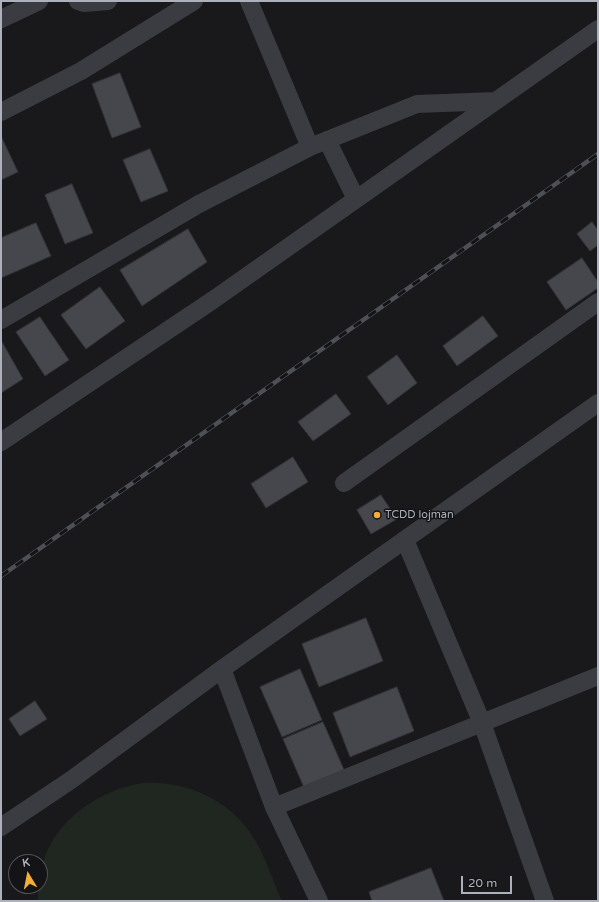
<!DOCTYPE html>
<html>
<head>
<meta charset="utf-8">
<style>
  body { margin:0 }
  #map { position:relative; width:599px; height:902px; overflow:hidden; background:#19191c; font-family:"Varela Round",sans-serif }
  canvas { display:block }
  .frame { position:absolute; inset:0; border:2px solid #acb1bb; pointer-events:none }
  .north { position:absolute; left:8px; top:854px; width:40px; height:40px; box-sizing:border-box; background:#141417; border:1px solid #515359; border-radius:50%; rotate:350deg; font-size:11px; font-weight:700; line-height:16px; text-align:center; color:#acb1bb }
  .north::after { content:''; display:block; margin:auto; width:14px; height:18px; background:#f3ae39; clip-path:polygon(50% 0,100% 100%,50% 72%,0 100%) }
  .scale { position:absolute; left:461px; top:876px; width:51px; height:18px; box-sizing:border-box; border:2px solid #acb1bb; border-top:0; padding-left:5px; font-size:12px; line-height:14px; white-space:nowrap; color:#acb1bb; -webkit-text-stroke:3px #141417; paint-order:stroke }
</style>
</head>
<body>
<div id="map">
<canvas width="599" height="902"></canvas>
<div class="frame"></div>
<div class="north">K</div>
<div class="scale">20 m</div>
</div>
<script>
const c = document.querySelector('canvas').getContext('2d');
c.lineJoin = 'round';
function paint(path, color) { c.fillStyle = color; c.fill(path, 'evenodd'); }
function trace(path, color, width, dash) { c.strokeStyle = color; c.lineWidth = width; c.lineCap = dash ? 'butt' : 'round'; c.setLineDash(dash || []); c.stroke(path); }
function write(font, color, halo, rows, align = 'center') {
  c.font = font + ' "Varela Round",sans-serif'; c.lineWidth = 3; c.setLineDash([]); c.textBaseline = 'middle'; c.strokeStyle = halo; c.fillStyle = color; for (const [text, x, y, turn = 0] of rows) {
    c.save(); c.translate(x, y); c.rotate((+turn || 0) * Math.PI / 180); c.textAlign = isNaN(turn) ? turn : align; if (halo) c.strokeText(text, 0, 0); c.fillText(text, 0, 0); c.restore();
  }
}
paint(new Path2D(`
  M143 783C185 781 227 798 251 834 265 854 272 879 282 901H38V888L39 886H40C40 831 92 791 143 783Z`), '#1f2720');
const building = new Path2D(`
  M120 73 141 127 112 138 92 84Z
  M1 136 18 172 1 180Z
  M150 149 168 191 141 202 123 160Z
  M72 184 93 233 65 244 45 195Z
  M592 222 598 230V245L590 251 577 234Z
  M36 223 51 256 1 278V238Z
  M188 229 207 262 142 306 120 270Z
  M582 258 598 282V288L566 310 547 282Z
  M100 287 125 321 86 349 61 315Z
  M483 316 498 336 457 366 443 346Z
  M40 317 69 360 45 376 16 332Z
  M1 340 23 379 1 393Z
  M397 355 417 383 388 405 367 377Z
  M336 394 351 414 313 441 298 422Z
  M293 457 308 482 266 508 251 484Z
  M381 495 397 519 371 534 357 510Z
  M366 618 383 661 319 687 302 644Z
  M300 669 322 720 282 737 260 687Z
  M397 687 414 731 350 757 333 713Z
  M35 701 47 719 20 736 9 719Z
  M323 722 345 772 305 790 283 739Z
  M431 868 444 901H372L369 892Z`);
paint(building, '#46474c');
trace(building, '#333338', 1);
trace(new Path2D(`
  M78 1 84 3 108 1
  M249 1 310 147
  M1 19 39 1
  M1 112 81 71 194 1
  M327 140 356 199
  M1 320 199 204 310 147 417 104 496 101
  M1 442 213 300 598 29
  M344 483 598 302
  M405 540 482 723 545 901
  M222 669 274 807 319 901
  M274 807 598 676
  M1 827 71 780 222 669 598 403`), '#3a3c41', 18);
const rail = new Path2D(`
  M1 576 598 154`);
trace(rail, '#4d5056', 4.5);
trace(rail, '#141417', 3, [9]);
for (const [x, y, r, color] of [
  [377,515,4,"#f3ae39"]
]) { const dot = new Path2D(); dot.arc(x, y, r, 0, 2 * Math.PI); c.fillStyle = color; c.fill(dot); trace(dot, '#141417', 1.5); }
write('11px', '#acb1bb', '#141417', [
  ["TCDD lojman",385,515]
], 'left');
</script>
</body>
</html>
